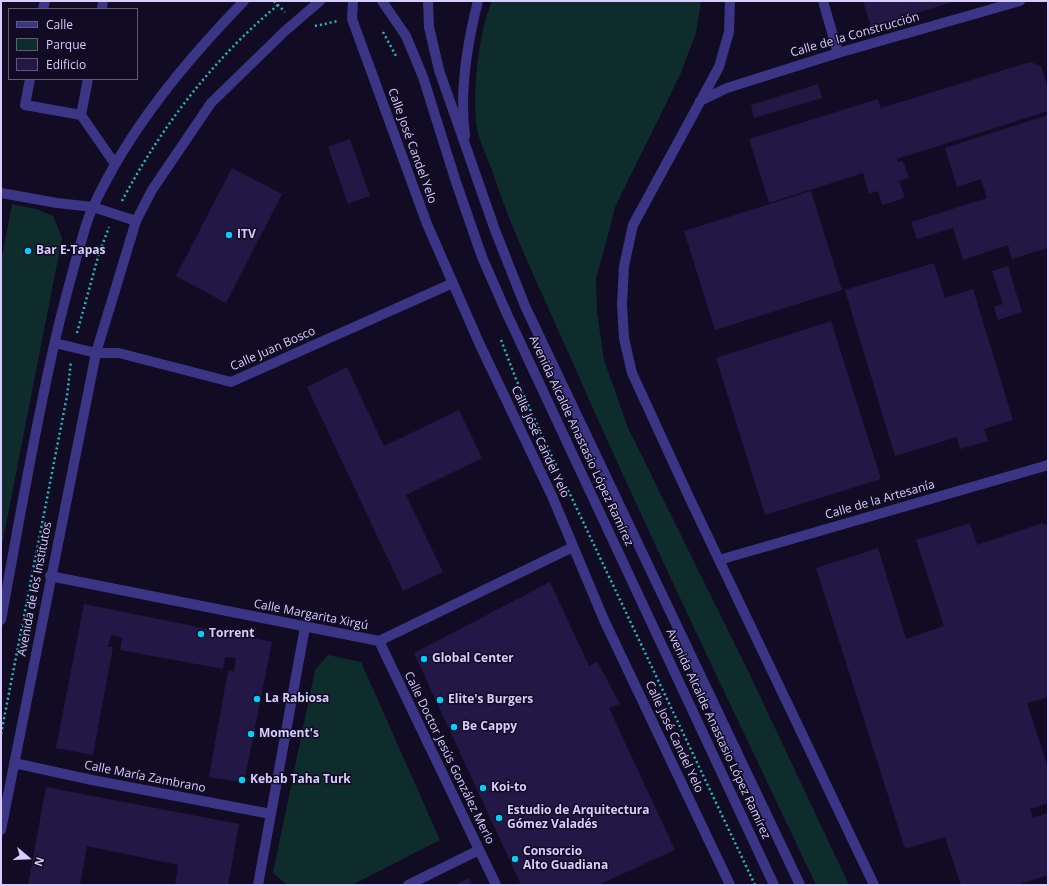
<!DOCTYPE html>
<html>
<head>
<meta charset="utf-8">
<style>
  body { margin:0 }
  #map { position:relative; width:1049px; height:886px; overflow:hidden; background:#110c23; font-family:"Open Sans",sans-serif }
  canvas { display:block }
  .frame { position:absolute; inset:0; border:2px solid #d7ceff; pointer-events:none }
  .legend { position:absolute; left:8px; top:8px; width:130px; height:72px; box-sizing:border-box; background:#110c23; border:1px solid #605a7b; margin:0; padding:5px 7px; list-style:none; font-size:12px; color:#d7ceff }
  .legend li { display:flex; align-items:center; gap:8px; height:20px }
  .legend b { width:20px; border:1px solid #605a7b }
  .north { position:absolute; left:8px; top:838px; width:40px; height:40px; -webkit-text-stroke:3px #110c23; paint-order:stroke; rotate:109deg; font-size:11px; font-weight:700; line-height:16px; text-align:center; color:#d7ceff }
  .north::after { content:''; display:block; margin:auto; width:14px; height:18px; background:#d7ceff; clip-path:polygon(50% 0,100% 100%,50% 72%,0 100%) }
</style>
</head>
<body>
<div id="map">
<canvas width="1049" height="886"></canvas>
<div class="frame"></div>
<ul class="legend">
<li><b style="height:5px;background:#3c3485"></b>Calle</li>
<li><b style="height:11px;background:#0f2c2d"></b>Parque</li>
<li><b style="height:11px;background:#231745"></b>Edificio</li>
</ul>
<div class="north">N</div>
</div>
<script>
const c = document.querySelector('canvas').getContext('2d');
c.lineJoin = 'round';
function paint(path, color) { c.fillStyle = color; c.fill(path, 'evenodd'); }
function trace(path, color, width, dash) { c.strokeStyle = color; c.lineWidth = width; c.lineCap = dash ? 'butt' : 'round'; c.setLineDash(dash || []); c.stroke(path); }
function write(font, color, halo, rows, align = 'center') {
  c.font = font + ' "Open Sans",sans-serif'; c.lineWidth = 3; c.setLineDash([]); c.textBaseline = 'middle'; c.strokeStyle = halo; c.fillStyle = color; for (const [text, x, y, turn = 0] of rows) {
    c.save(); c.translate(x, y); c.rotate((+turn || 0) * Math.PI / 180); c.textAlign = isNaN(turn) ? turn : align; if (halo) c.strokeText(text, 0, 0); c.fillText(text, 0, 0); c.restore();
  }
}
paint(new Path2D(`
  M492 1H701L696 33 680 75 615 207 607 239 596 279 597 312 604 360 628 428 750 675 849 885H816C731 705 644 526 564 343 539 286 511 230 492 170 487 157 480 143 477 129 472 94 478 34 492 1Z
  M12 204 36 209 53 216 62 238 1 550V262Z
  M328 655 361 662 440 840 352 885H287L273 873 315 670Z`), '#0f2c2d');
paint(new Path2D(`
  M863 1H956L871 27Z
  M1030 62 1041 66 1048 88V111L897 159 898 162 903 161 909 178 899 181 905 198 882 205 878 191 869 194 863 173 769 203 749 139 878 99 881 108Z
  M818 84 822 98 754 118 751 105Z
  M1048 115V248L1012 259 1008 245 963 260 953 228 917 239 911 222 987 198 981 179 957 187 945 148Z
  M350 139 370 196 348 204 328 147Z
  M232 168 282 194 226 303 176 276Z
  M811 191 842 290 715 330 684 231Z
  M934 263 945 298 973 289 1013 420 984 429 988 441 960 449 957 437 895 456 845 290Z
  M1008 266 1022 312 998 320 994 307 1003 304 992 271Z
  M831 321 881 479 765 515 716 358Z
  M347 367 384 446 459 410 482 458 406 495 443 572 403 591 307 387Z
  M970 523 977 545 1043 523 1044 525 1048 524V697L1027 703 1048 768V803L1030 809 1033 818 1048 813V875L1017 885H961L945 837 905 849 816 568 878 548 906 639 944 626 916 540Z
  M550 582 589 666 597 661 620 704 609 708 675 850 598 885H521L414 653Z
  M84 604 272 642 244 783 209 777 228 670 234 672 236 658 225 657 223 669 120 650 122 638 111 635 108 647H113L93 755 56 748Z
  M46 787 239 824 228 885H175L178 865 87 846 80 885H28Z
  M469 878 472 885H455Z`), '#231745');
trace(new Path2D(`
  M274 1 285 12
  M315 26 338 21
  M383 32 396 56
  M122 201C161 127 214 58 278 5
  M77 333 98 257 109 227
  M501 340 516 379 560 474
  M568 490 755 885
  M1 734 67 396 71 361`), '#25bbbc', 2.5, [2, 3]);
trace(new Path2D(`
  M43 9 45 1
  M102 9 103 1
  M30 79 25 105 81 115 115 164
  M81 115 88 79
  M465 136C459 91 467 44 478 1`), '#3c3485', 10);
trace(new Path2D(`
  M353 1 352 19 427 224 480 345 552 496 604 620 730 885
  M730 1 729 32 719 67 633 225 624 266 622 305 624 338 632 373 689 497 874 885
  M823 1 838 53
  M700 101 727 88 838 53 1020 1
  M1 193 57 203 93 207 136 221
  M55 343 96 353H119L231 382 453 283
  M719 560 1048 465
  M50 576 379 641 573 547
  M1 620C19 523 35 425 58 328 64 303 71 278 78 252 83 237 86 221 93 207 129 129 185 62 244 1
  M379 641 496 885
  M14 763 92 780 271 814
  M1 830 96 353 136 221 152 190 211 103 285 31 320 1
  M258 885 305 627
  M408 885 479 850`), '#3c3485', 10);
trace(new Path2D(`
  M382 1 406 36 423 77 456 182 482 257 507 314 774 885
  M428 1 429 27 439 70 495 230 525 306 800 885`), '#3c3485', 10);
for (const [x, y, r, color] of [
  [229,235,4,"#00d0f9"],
  [28,251,4,"#00d0f9"],
  [201,634,4,"#00d0f9"],
  [424,659,4,"#00d0f9"],
  [257,699,4,"#00d0f9"],
  [440,700,4,"#00d0f9"],
  [454,727,4,"#00d0f9"],
  [251,734,4,"#00d0f9"],
  [242,780,4,"#00d0f9"],
  [483,788,4,"#00d0f9"],
  [499,818,4,"#00d0f9"],
  [515,859,4,"#00d0f9"]
]) { const dot = new Path2D(); dot.arc(x, y, r, 0, 2 * Math.PI); c.fillStyle = color; c.fill(dot); trace(dot, '#110c23', 1.5); }
write('12px', '#d7ceff', '#110c23', [
  ["Calle de la Construcción",855,35,-16],
  ["Calle José Candel Yelo",412,146,70],
  ["Calle Juan Bosco",273,349,-24],
  ["Avenida Alcalde Anastasio López Ramírez",581,441,65],
  ["Calle José Candel Yelo",540,442,65],
  ["Calle de la Artesanía",880,500,-16],
  ["Avenida de los Institutos",35,589,-79],
  ["Calle Margarita Xirgú",311,615,11],
  ["Avenida Alcalde Anastasio López Ramírez",718,734,65],
  ["Calle José Candel Yelo",674,737,65],
  ["Calle Doctor Jesús González Merlo",449,758,64],
  ["Calle María Zambrano",145,777,11]
]);
write('bold 12px', '#d7ceff', '#110c23', [
  ["ITV",237,235],
  ["Bar E-Tapas",36,251],
  ["Torrent",209,634],
  ["Global Center",432,659],
  ["La Rabiosa",265,699],
  ["Elite's Burgers",448,700],
  ["Be Cappy",462,727],
  ["Moment's",259,734],
  ["Kebab Taha Turk",250,780],
  ["Koi-to",491,788],
  ["Estudio de Arquitectura",507,811],
  ["Gómez Valadés",507,825],
  ["Consorcio",523,852],
  ["Alto Guadiana",523,866]
], 'left');
</script>
</body>
</html>
